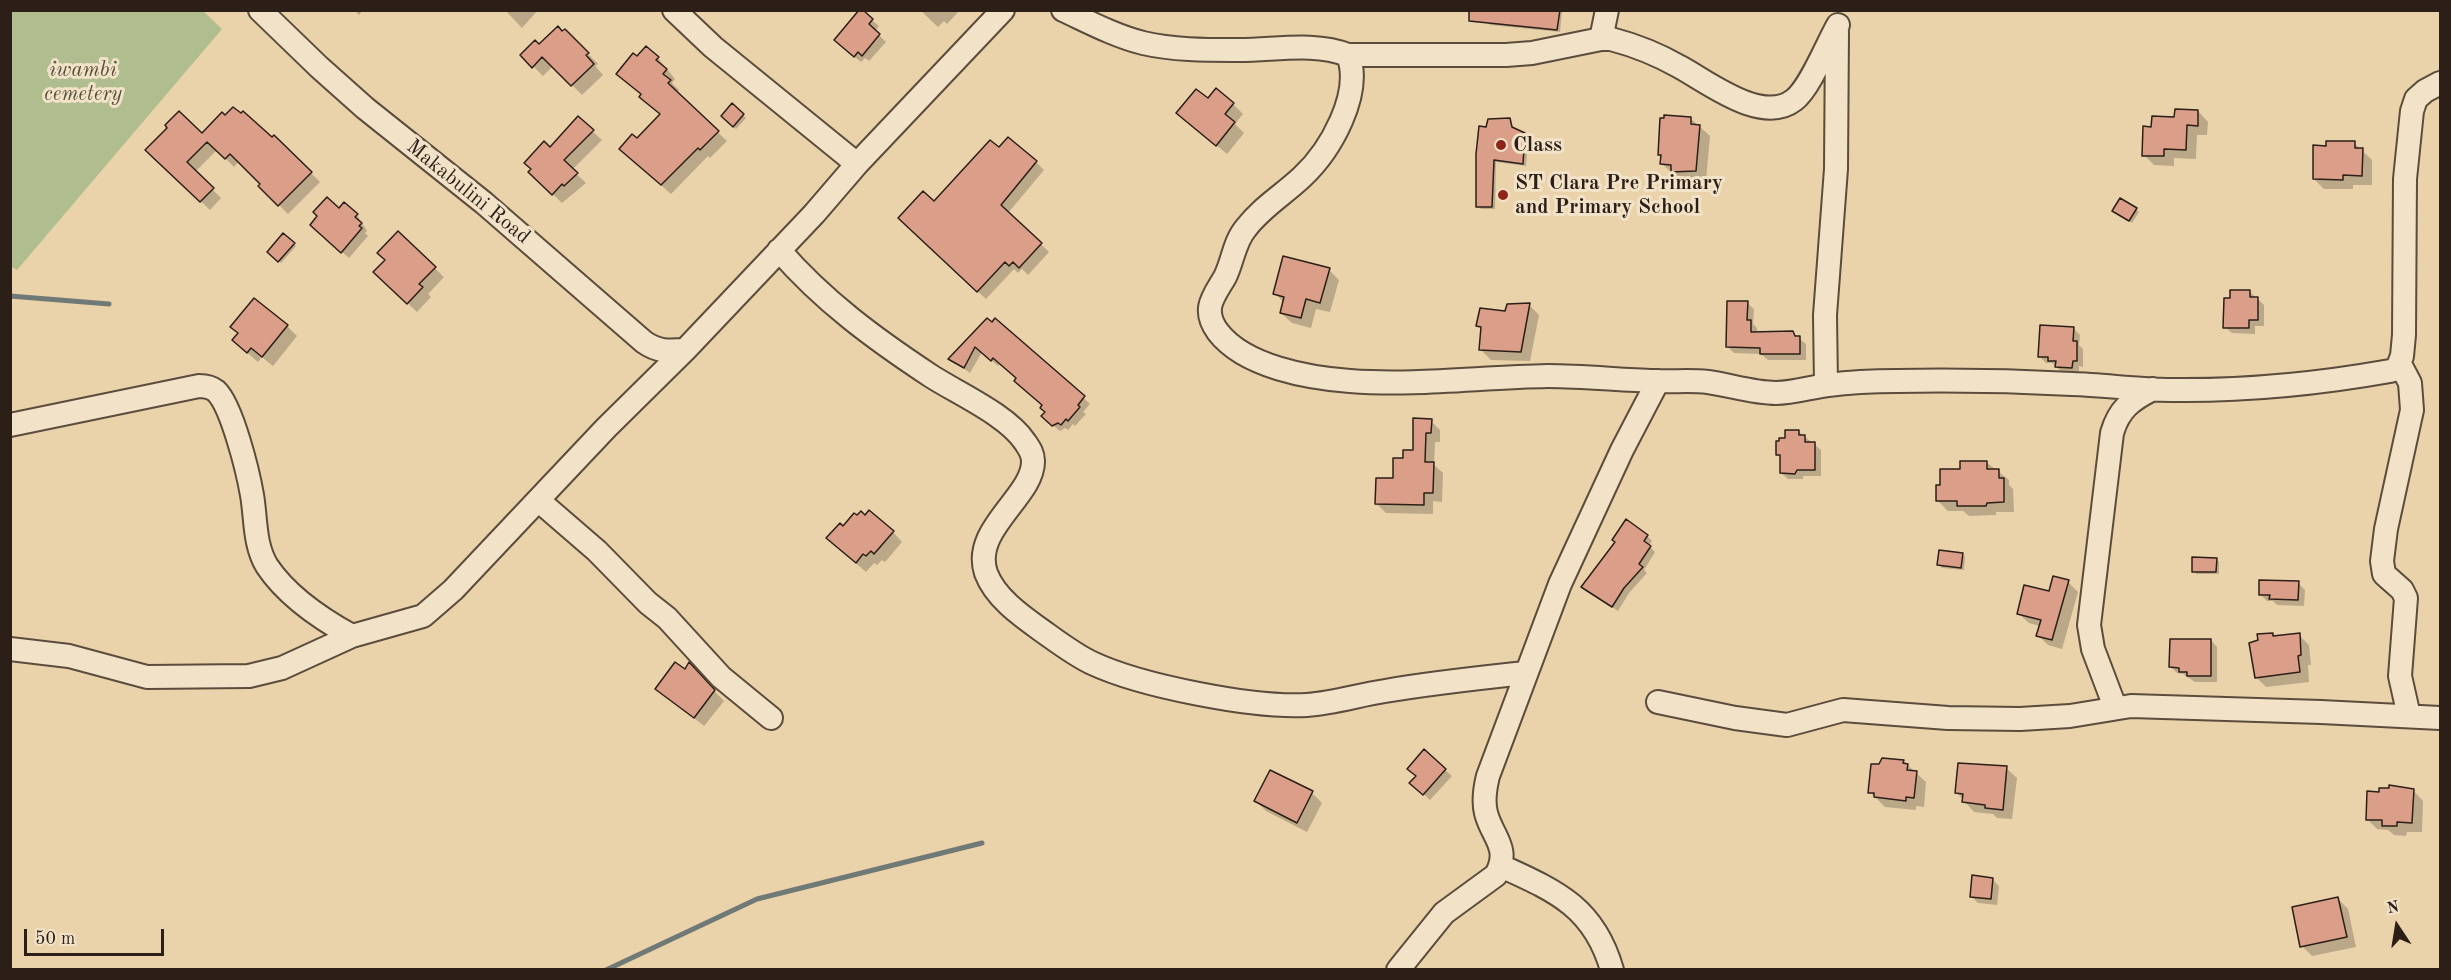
<!DOCTYPE html>
<html>
<head>
<meta charset="utf-8">
<style>
  body { margin:0 }
  #map { position:relative; width:2451px; height:980px; overflow:hidden; background:#ead2ab; font-family:"Old Standard TT",serif }
  canvas { display:block }
  .frame { position:absolute; inset:0; border:12px solid #2b1f17; pointer-events:none }
  .north { position:absolute; left:2367px; top:896px; width:60px; height:60px; -webkit-text-stroke:4px #f1e2c8; paint-order:stroke; rotate:348deg; font-size:16px; font-weight:700; line-height:24px; text-align:center; color:#2b1f17 }
  .north::after { content:''; display:block; margin:auto; width:21px; height:27px; background:#2b1f17; clip-path:polygon(50% 0,100% 100%,50% 72%,0 100%) }
  .scale { position:absolute; left:24px; top:929px; width:140px; height:27px; box-sizing:border-box; border:3px solid #2b1f17; border-top:0; padding-left:8px; font-size:18px; line-height:21px; white-space:nowrap; color:#2b1f17; -webkit-text-stroke:4px #f1e2c8; paint-order:stroke }
</style>
</head>
<body>
<div id="map">
<canvas width="2451" height="980"></canvas>
<div class="frame"></div>
<div class="north">N</div>
<div class="scale">50 m</div>
</div>
<script>
const c = document.querySelector('canvas').getContext('2d');
c.lineJoin = 'round';
function paint(path, color) { c.fillStyle = color; c.fill(path, 'evenodd'); }
function trace(path, color, width, dash) { c.strokeStyle = color; c.lineWidth = width; c.lineCap = dash ? 'butt' : 'round'; c.setLineDash(dash || []); c.stroke(path); }
function write(font, color, halo, rows, align = 'center') {
  c.font = font + ' "Old Standard TT",serif'; c.lineWidth = 6; c.setLineDash([]); c.textBaseline = 'middle'; c.strokeStyle = halo; c.fillStyle = color; for (const [text, x, y, turn = 0] of rows) {
    c.save(); c.translate(x, y); c.rotate((+turn || 0) * Math.PI / 180); c.textAlign = isNaN(turn) ? turn : align; if (halo) c.strokeText(text, 0, 0); c.fillText(text, 0, 0); c.restore();
  }
}
paint(new Path2D(`
  M10 11H203L222 29 17 270 10 266Z`), '#b0bd8e');
paint(new Path2D(`
  M354 10H363L359 15Z
  M505 10H538L522 28Z
  M920 10H960L947 24 944 21 938 27Z
  M1489 10H1562L1560 32 1490 25 1487 22Z
  M861 11 879 26 875 31 886 42 869 61 865 58 861 62 842 47Z
  M575 41 598 64 595 66 603 75 582 95 553 66 543 76 522 55 539 46Z
  M658 58 675 79 672 83 679 90 676 93 727 141 710 158 708 156 671 194 630 158 637 140 661 115 642 95 637 59Z
  M1208 100 1233 104 1243 114 1235 124 1244 133 1227 154 1178 113Z
  M732 106 746 118 736 129 723 116Z
  M2198 111 2208 122 2207 135H2197L2196 159 2174 158V166L2154 165 2144 155 2153 128Z
  M1690 118 1710 136 1706 180 1682 181 1662 164V157L1660 154Z
  M1509 120 1513 128 1528 137 1526 166 1496 162 1495 209H1481L1478 206 1487 129Z
  M592 131 602 140 572 170 586 183 562 203 530 172Z
  M202 135 272 139 275 137 320 182 288 214 260 186 262 184 239 161 234 167 217 150 195 172 221 198 210 210 147 150Z
  M2354 143 2372 160V185H2353V189H2324L2314 179 2328 147Z
  M1036 162 1044 170 1008 213 1049 252 1028 275 1022 269 1018 273 1014 269 986 299 908 226 934 203Z
  M2136 209 2139 212 2132 223 2117 213Z
  M339 210 357 215 367 231 365 233 368 236 349 258 318 231Z
  M398 233 444 277 428 294 431 297 417 312 375 272 386 260Z
  M284 235 296 246 281 263 269 252Z
  M1329 270 1339 280 1330 312 1316 309 1311 328 1292 323 1281 313 1284 303 1275 293Z
  M2250 292 2264 305V326H2255V334L2232 333 2225 327Z
  M1747 303 1754 309 1753 324 1757 328V333H1792L1806 344V360H1768L1761 354 1734 353 1727 346Z
  M1529 305 1539 315 1530 361 1491 360 1481 350 1482 329 1478 325Z
  M995 320 1090 404 1083 412 1086 414 1075 426 1073 424 1068 430 1065 428 1060 431 1049 422 1044 406 1018 378 1000 363 998 366 982 352 970 373 951 359Z
  M287 326 297 336 273 366 262 357 258 362 244 350 239 334 232 327Z
  M2073 328 2080 335 2079 345 2083 349V367L2079 366V374L2063 373 2052 363H2046L2039 356Z
  M1431 421 1440 430V442H1435L1434 465 1443 473 1442 502 1433 501V514L1386 513 1377 504 1394 480 1404 460 1414 452Z
  M1799 432 1821 450V476H1803V479H1788L1781 473 1782 458 1778 454 1786 440Z
  M1986 462 2009 480V485L2013 489 2014 512H1996V515L1969 516 1963 511H1948L1938 501 1962 470Z
  M857 517 893 532 902 542 885 562 882 560 877 565 874 563 866 572 838 548 843 528Z
  M1647 536 1652 541 1649 546 1655 552 1644 570 1647 573 1629 593 1618 611 1583 587Z
  M1962 554 1965 557 1964 570 1942 568 1939 565Z
  M2216 559 2219 562V574H2196L2194 571Z
  M2068 582 2078 592 2062 649 2048 645 2038 635 2040 626 2029 623 2018 613Z
  M2298 583 2305 590 2304 606 2277 605 2273 601H2267L2260 594Z
  M2273 634 2275 637 2299 635 2309 645 2311 665H2308L2309 682 2266 687 2256 677Z
  M2211 640 2217 647V682H2195L2183 674 2177 673 2171 667Z
  M689 665 724 701 704 726 657 688 685 671Z
  M1903 761 1926 782 1924 807 1916 806V810L1885 807 1870 792Z
  M2006 768 2017 778 2012 819 1997 818 1993 814 1974 812 1957 793Z
  M1445 770 1452 776 1430 800 1418 789Z
  M2413 790 2423 801 2422 832H2407L2406 836 2394 835 2388 830 2377 829 2367 819Z
  M1312 793 1322 803 1307 832 1266 811 1256 801Z
  M1992 879 1999 886 1997 905 1978 903 1971 896Z
  M2338 899 2348 909 2356 947 2312 956 2302 946Z`), '#0003');
trace(new Path2D(`
  M10 296 109 304
  M606 970 757 899 982 843`), '#6f7976', 5);
const building = new Path2D(`
  M859 10H863L873 19 869 24 880 34 862 56 858 52 854 57 834 40Z
  M1469 10H1560L1557 30 1469 21Z
  M558 26 562 31 565 29 589 53 586 55 594 64 571 86 542 57 532 68 520 55 535 40 539 44Z
  M646 46 659 57 656 60 667 69 663 74 671 80 668 83 719 131 700 150 698 148 661 185 619 149 632 134 637 138 660 114 639 97 641 94 616 74 633 53 637 56Z
  M1216 88 1234 103 1225 114 1235 122 1216 146 1176 113 1196 89 1208 98Z
  M732 103 744 114 733 127 721 116Z
  M233 107 241 113 243 111 272 137 274 135 312 172 278 206 258 186 260 184 230 154 225 159 207 142 187 162 214 188 200 202 145 150 167 128 165 125 179 111 202 133 222 112 225 115Z
  M2175 109 2198 110V126L2187 125 2186 150 2164 149V156H2142L2143 126 2151 127 2152 116 2174 117Z
  M1664 115 1691 117V124L1700 125 1696 171 1671 172V165L1660 164 1661 155H1658L1660 118H1664Z
  M578 116 594 130 564 160 578 173 564 186 562 184 552 195 528 172 531 169 524 163 544 141 550 147Z
  M1510 118 1512 127 1525 133 1523 164 1494 160 1492 207H1476V154L1479 126 1486 127 1488 119Z
  M1008 137 1037 161 1001 205 1042 243 1019 268 1013 262 1009 266 1005 262 977 292 898 218 923 191 934 201 990 140 999 147Z
  M2326 141H2355V148H2363L2362 176 2343 175V180L2313 179V145L2326 146Z
  M327 197 339 208 344 202 358 214 355 217 362 223 359 226 362 228 341 253 310 225 317 216 313 212Z
  M2120 198 2137 208 2129 221 2112 211Z
  M398 231 436 267 419 284 423 287 407 304 373 272 385 260 377 253Z
  M283 233 295 243 278 262 267 252Z
  M1283 256 1330 268 1320 303 1306 299 1301 318 1280 313 1284 297 1273 294Z
  M2230 290H2250V297H2258V320H2249V328H2223L2224 298H2230Z
  M254 298 288 325 262 357 251 348 247 353 232 340 238 333 230 327Z
  M1727 301H1748L1747 320H1751V332L1793 331 1795 336H1800V354H1760V348L1726 347Z
  M1530 303 1521 352 1479 350 1481 327 1476 326 1480 308 1505 311 1507 304Z
  M987 318 992 322 995 318 1085 396 1078 405 1080 407 1068 421 1066 419 1061 425 1058 423 1052 426 1041 416 1045 412 1040 408 1042 405 1014 381 1016 378 993 358 991 361 975 347 964 368 948 359Z
  M2040 325 2074 327 2073 341H2077V361H2073L2072 368 2055 367 2056 361H2048V357H2038Z
  M1413 418 1432 419 1431 433H1426L1425 462H1434L1433 493H1424V505L1375 504 1376 478H1393V458H1403V450H1413Z
  M1785 430H1799V435H1805V442H1815V470H1797L1795 474 1780 473V455H1776V441H1779V438H1785Z
  M1960 461H1987V469H1999V478H2004V502L1987 503 1986 506H1957V501H1936V485H1940V469H1960Z
  M869 510 894 531 874 554 871 551 866 556 863 554 856 563 826 538 840 523 843 526 854 513 857 515 861 511 865 515Z
  M1626 519 1648 535 1644 541 1651 546 1639 564 1643 567 1624 588 1612 607 1581 587 1615 542 1612 540Z
  M1939 550 1963 553 1961 568 1937 565Z
  M2192 557 2217 558 2216 572H2192Z
  M2053 576 2069 580 2052 640 2036 636 2041 620 2017 614 2024 585 2049 591Z
  M2259 580 2299 581 2298 600 2269 599 2270 595H2259Z
  M2273 633V636L2300 633 2301 655 2298 656 2300 672 2255 678 2249 643 2258 640 2257 634Z
  M2170 639H2211V676H2187V672H2179V668L2169 667Z
  M675 662 685 669 689 662 715 690 694 718 655 689Z
  M1424 749 1446 769 1423 795 1409 783 1416 776 1407 769Z
  M1882 758 1904 760 1903 763 1908 764 1907 770 1917 771 1914 798 1906 797V801L1874 797V793H1868L1871 764H1879Z
  M1958 763 2007 766 2003 810 1985 808V805L1962 802 1963 794 1955 793Z
  M1270 770 1313 791 1297 823 1254 801Z
  M2389 785 2414 789 2412 823 2397 822V826H2382V820H2366L2367 791 2379 792V788H2389Z
  M1972 875 1993 878 1991 899 1970 897Z
  M2338 897 2347 937 2300 947 2292 907Z`);
paint(building, '#db9e88');
trace(building, '#2b1f17', 1.5);
const street = new Path2D(`
  M260 10 319 67 365 108 484 203 644 342C658 352 669 351 685 350
  M674 10 713 47 857 164
  M1063 10C1089 22 1115 36 1143 43 1173 50 1205 50 1235 50 1271 51 1313 41 1348 55 1363 94 1330 151 1302 177 1283 195 1262 207 1246 228 1234 242 1233 261 1225 277 1214 296 1201 309 1218 332 1245 367 1309 378 1350 381 1416 386 1482 377 1548 376 1584 376 1619 380 1655 381 1673 382 1690 380 1708 382 1730 385 1753 393 1776 393 1794 393 1811 387 1828 385 1851 382 1874 381 1897 381 1955 380 2014 381 2072 384 2105 385 2138 390 2171 390 2245 391 2317 384 2390 371L2397 369 2402 356 2404 335 2405 179 2412 111 2416 99 2425 91 2440 83
  M1601 39 1607 10
  M1348 55H1506L1532 53 1601 39H1611C1634 45 1659 55 1680 67 1708 82 1762 125 1794 100 1810 88 1827 44 1838 25
  M779 250C823 301 875 339 931 376 959 394 1007 415 1025 442 1029 448 1033 453 1033 461 1034 496 971 529 986 573 996 600 1026 619 1048 635 1062 645 1077 656 1092 663 1141 686 1253 708 1307 705 1334 703 1359 695 1385 691 1431 683 1478 678 1525 673
  M2400 364 2410 383 2412 410 2386 529 2382 561 2384 574 2402 590 2406 598 2400 676 2409 716
  M1826 385 1825 315 1836 169 1837 32
  M10 425 199 386C205 386 211 387 216 391 232 406 248 472 252 495 256 518 254 545 267 566 287 596 321 619 352 636
  M538 500 597 551 648 603 667 618 721 677 771 718
  M10 649 69 656 147 677 249 676 282 668 352 636 423 616 453 590 606 428 685 350 814 214 857 164 1003 10
  M1658 702 1735 718 1787 725 1843 710 1948 718 2020 719 2070 716 2131 706 2321 712 2440 718
  M2115 707 2093 649 2089 625 2112 433C2119 409 2131 400 2153 389
  M1501 866C1556 891 1594 907 1612 970
  M1398 970 1444 913 1496 875C1511 848 1492 837 1486 813 1483 801 1485 788 1488 776L1560 584 1622 450 1658 381`);
trace(street, '#5b4c3c', 26);
trace(street, '#f1e2c8', 22);
for (const [x, y, r, color] of [
  [1501,145,6,"#8f2418"],
  [1503,195,6,"#8f2418"]
]) { const dot = new Path2D(); dot.arc(x, y, r, 0, 2 * Math.PI); c.fillStyle = color; c.fill(dot); trace(dot, '#f1e2c8', 2); }
write('italic 21px', '#534e3b', '#f1e2c8', [
  ["iwambi",83,70],
  ["cemetery",83,94]
]);
write('bold 21px', '#2b1f17', '#f1e2c8', [
  ["Class",1513,145],
  ["ST Clara Pre Primary",1515,183],
  ["and Primary School",1515,207]
], 'left');
write('21px', '#2b1f17', '#f1e2c8', [
  ["Makabulini Road",468,192,39]
]);
</script>
</body>
</html>
